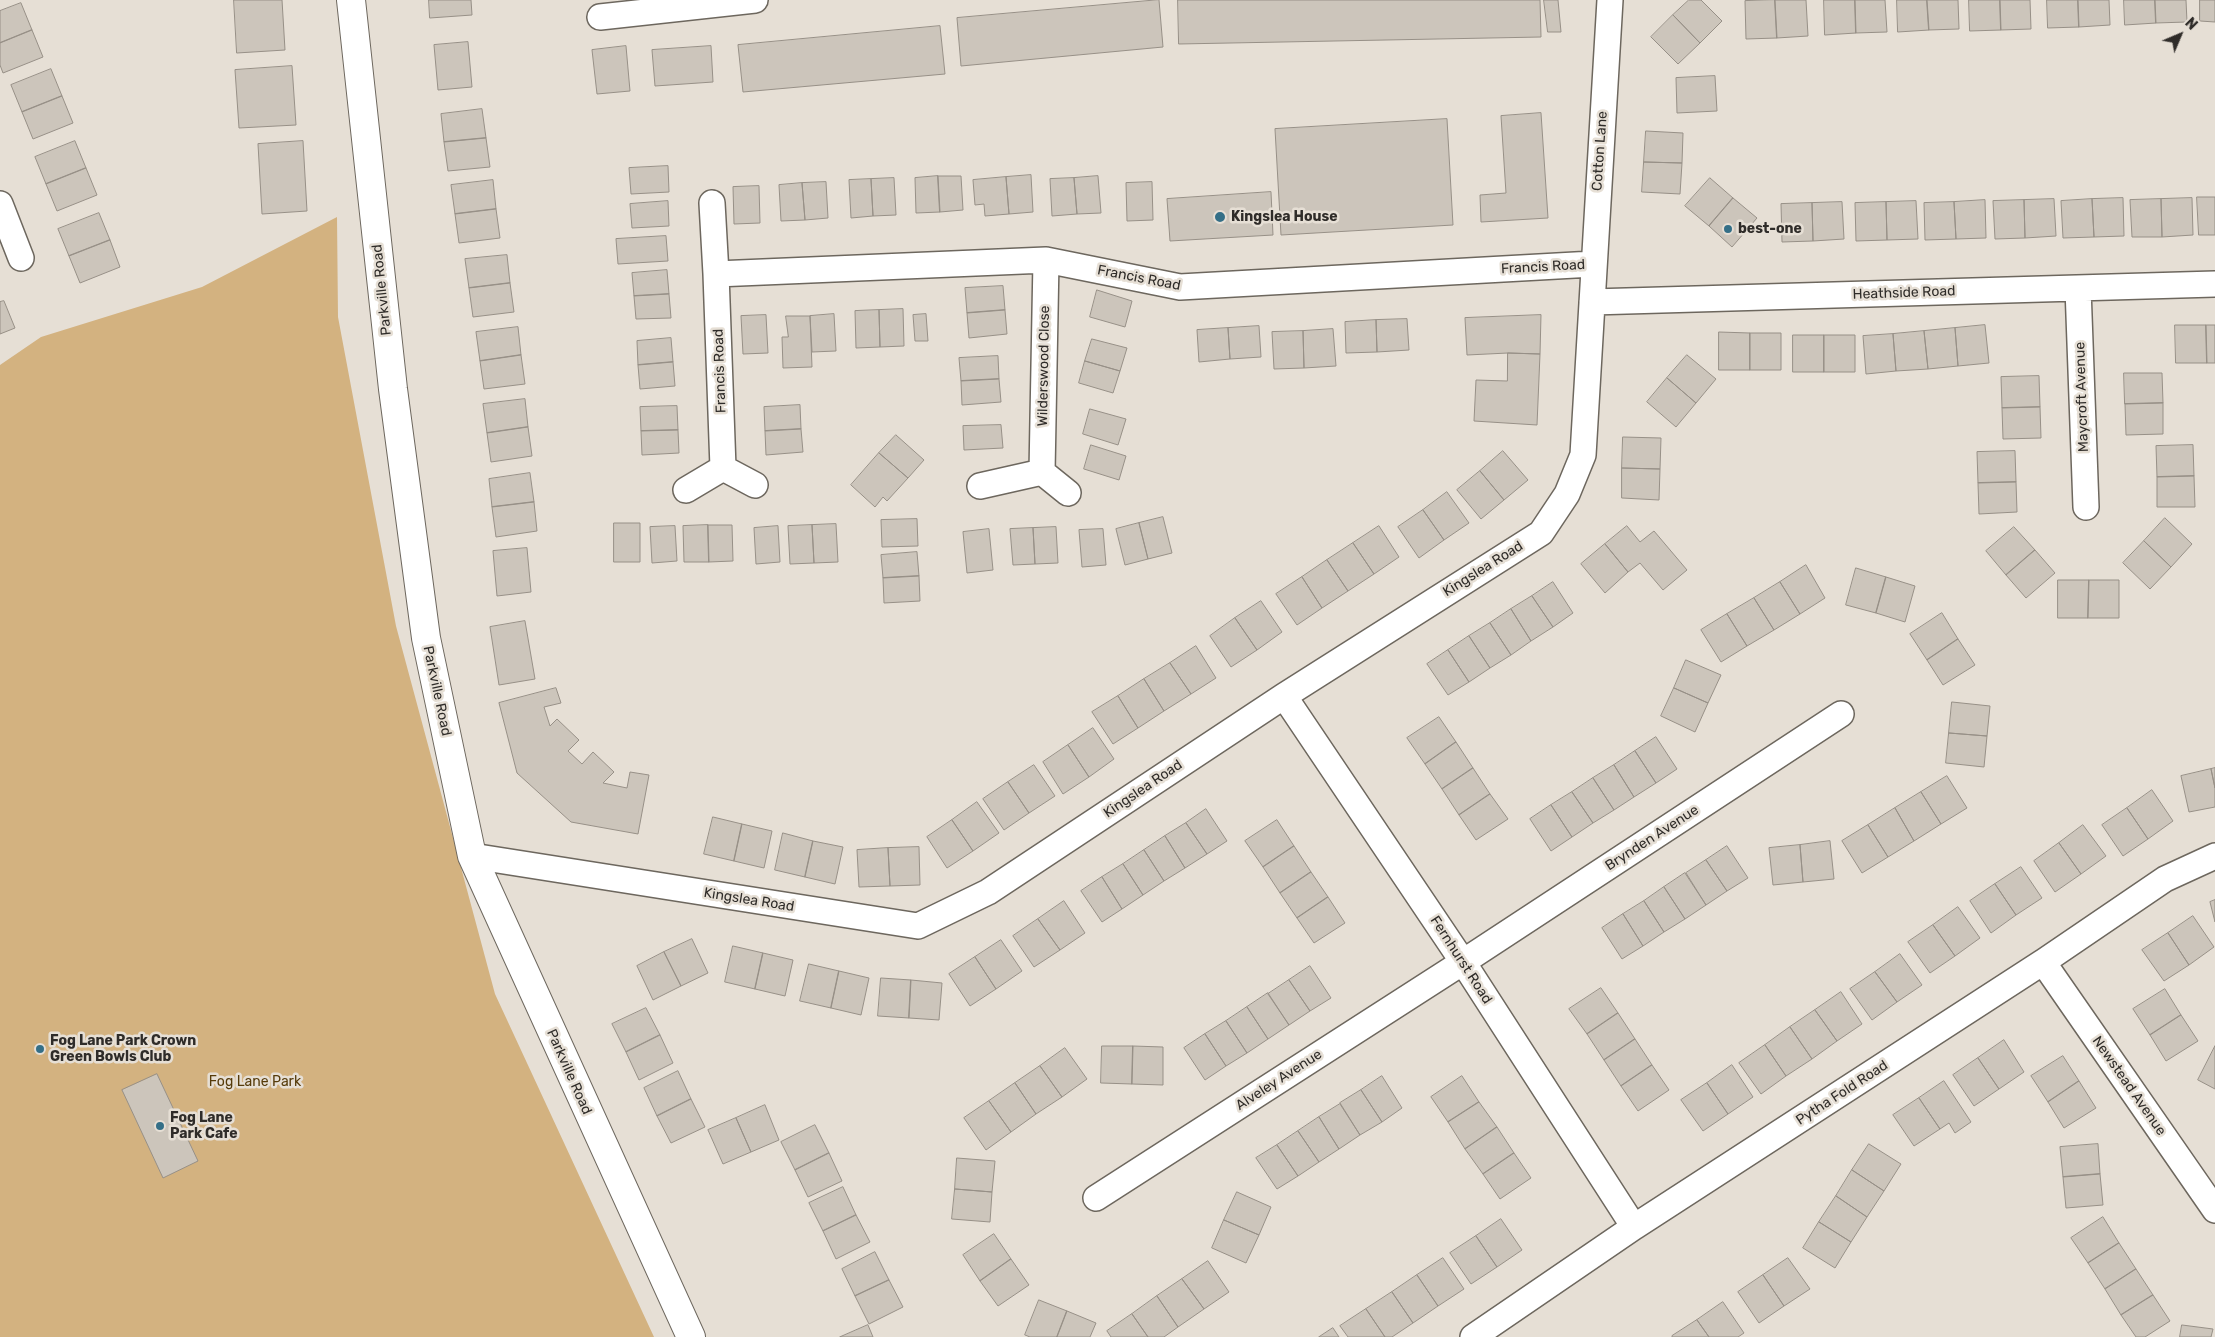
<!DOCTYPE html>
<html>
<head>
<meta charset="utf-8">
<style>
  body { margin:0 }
  #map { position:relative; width:2215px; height:1337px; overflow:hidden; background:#e6dfd5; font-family:Rubik,sans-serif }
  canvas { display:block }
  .north { position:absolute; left:2155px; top:10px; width:50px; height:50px; -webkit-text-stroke:4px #e6dfd5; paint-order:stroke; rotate:45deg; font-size:14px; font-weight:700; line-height:20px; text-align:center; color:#2f2c29 }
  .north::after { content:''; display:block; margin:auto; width:18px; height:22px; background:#2f2c29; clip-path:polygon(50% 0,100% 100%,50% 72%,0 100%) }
</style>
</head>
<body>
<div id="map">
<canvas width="2215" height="1337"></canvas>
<div class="north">N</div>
</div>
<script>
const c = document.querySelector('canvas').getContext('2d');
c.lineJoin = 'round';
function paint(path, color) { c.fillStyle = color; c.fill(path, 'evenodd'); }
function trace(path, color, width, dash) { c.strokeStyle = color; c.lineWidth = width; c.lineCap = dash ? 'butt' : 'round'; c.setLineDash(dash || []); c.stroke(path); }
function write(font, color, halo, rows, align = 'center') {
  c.font = font + ' Rubik,sans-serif'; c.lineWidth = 5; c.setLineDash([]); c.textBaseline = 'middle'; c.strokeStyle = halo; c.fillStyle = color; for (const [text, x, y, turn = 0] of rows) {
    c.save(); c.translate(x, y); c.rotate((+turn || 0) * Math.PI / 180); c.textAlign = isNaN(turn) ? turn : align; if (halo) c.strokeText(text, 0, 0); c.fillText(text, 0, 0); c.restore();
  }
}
paint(new Path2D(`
  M337 217 338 317 396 626 495 994 654 1337H0V365L41 337 202 287Z`), '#d3b280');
const building = new Path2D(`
  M234 0H282L285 50 237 53Z
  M429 0H471L472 15 430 18Z
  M1159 0 1163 47 961 66 957 18Z
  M1178 0H1540L1541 37 1179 44Z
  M1544 0H1558L1561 32H1548Z
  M1689 0H1701L1722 21 1700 43 1673 15Z
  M1775 0 1777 38 1746 39 1745 1Z
  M1775 0H1806L1808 36 1777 38Z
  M1824 0H1855L1856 33 1825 35Z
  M1855 0H1885L1887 32 1856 33Z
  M1897 0H1927L1929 30 1898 32Z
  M1927 0H1958L1959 29 1929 30Z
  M1969 0H2000L2001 30 1970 31Z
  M2000 0H2030L2031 29 2001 30Z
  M2047 0H2078L2079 27 2048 28Z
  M2078 0H2109L2110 25 2079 27Z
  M2124 0H2155L2156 23 2125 25Z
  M2155 0H2186L2187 22 2156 23Z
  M2200 0H2215V22L2200 21Z
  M21 3 32 30 0 43V11Z
  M1673 15 1700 43 1678 64 1651 37Z
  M940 26 945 74 743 92 738 45Z
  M32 30 43 57 3 73 0 65V43Z
  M468 42 472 87 438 90 434 45Z
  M626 46 630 91 597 94 592 50Z
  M711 46 713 82 655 86 652 50Z
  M292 66 296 125 239 128 235 70Z
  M51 69 62 96 22 112 11 85Z
  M1715 76 1717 111 1677 113 1676 78Z
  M62 96 73 123 33 139 22 112Z
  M482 109 486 138 444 142 441 114Z
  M1541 113 1548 218 1481 222 1480 195 1506 193 1501 116Z
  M1447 119 1453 225 1281 235 1275 129Z
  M1646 131 1683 133 1682 163 1644 162Z
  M486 138 490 167 448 171 444 142Z
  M75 141 86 168 46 184 35 157Z
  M303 141 307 211 262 214 258 144Z
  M1644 162 1682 163 1680 194 1642 192Z
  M668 166 669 192 631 194 629 168Z
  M86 168 97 195 57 211 46 184Z
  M1031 175 1033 212 1009 214 1006 177Z
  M938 176 940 212 916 213 915 178Z
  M938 176H961L963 210 940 212Z
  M1098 176 1101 213 1077 214 1074 178Z
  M1006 177 1009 214 985 216 984 204 975 205 973 180Z
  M894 178 896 215 873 216 871 179Z
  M1074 178 1077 214 1052 216 1050 179Z
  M1710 178 1733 198 1709 226 1685 206Z
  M871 179 873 216 851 218 849 180Z
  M493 180 496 209 455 214 451 185Z
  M826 182 828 218 805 220 802 183Z
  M1152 182 1153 220 1127 221 1126 183Z
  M802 183 805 220 781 221 779 185Z
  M759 186 760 223 734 224 733 187Z
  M1271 192 1273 235 1170 241 1167 199Z
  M2197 197H2215V235H2199Z
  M1733 198 1757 218 1732 247 1709 226Z
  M2123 198 2124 236 2094 237 2092 199Z
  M2192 198 2193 235 2162 237 2161 199Z
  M2054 199 2056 236 2025 238 2024 200Z
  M2092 199 2094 237 2063 238 2061 201Z
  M2161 199 2162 237H2132L2130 200Z
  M1985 200 1986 238 1956 239 1954 202Z
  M2024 200 2025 238 1995 239 1993 201Z
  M668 201 669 226 632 228 630 204Z
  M1916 201 1918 239 1887 240 1886 202Z
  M1842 202 1844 239 1813 241 1812 203Z
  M1886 202 1887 240 1856 241 1855 203Z
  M1954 202 1956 239 1925 240 1924 203Z
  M1812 203 1813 241 1782 242 1781 204Z
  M496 209 500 238 459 243 455 214Z
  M99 213 110 240 69 256 58 229Z
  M666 236 668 261 618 264 616 239Z
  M110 240 120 267 80 283 69 256Z
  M507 255 510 283 469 288 465 259Z
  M667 270 669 294 634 296 632 273Z
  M510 283 514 312 473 317 469 288Z
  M1003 286 1005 310 967 313 965 288Z
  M1097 290 1132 301 1125 327 1090 317Z
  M669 294 671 318 636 319 634 296Z
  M4 301 15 328 0 334V302Z
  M903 309 904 346 880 347 879 310Z
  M879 310 880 347 856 348 855 311Z
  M1005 310 1007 334 969 338 967 313Z
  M834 314 836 351 812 352 810 316Z
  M926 314 928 341H915L913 315Z
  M766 315 768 353 743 354 741 316Z
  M1541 315 1540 354 1508 353 1467 355 1465 318Z
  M786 316H810L812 367 783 368 782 337H788Z
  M1407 319 1409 350 1377 352 1376 320Z
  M1376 320 1377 352 1346 353 1345 322Z
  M1985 325 1989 363 1958 366 1955 328Z
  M2175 325H2206L2207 363H2176Z
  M2206 325H2215V363H2207Z
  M1259 326 1261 357 1230 359 1228 328Z
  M518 327 521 355 480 361 476 332Z
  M1228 328 1230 359 1199 362 1197 330Z
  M1955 328 1958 366 1928 369 1924 331Z
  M1333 329 1336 366 1304 368 1303 331Z
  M1303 331 1304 368 1274 369 1272 332Z
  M1924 331 1928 369 1896 371 1893 334Z
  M1719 332 1750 333V370H1719Z
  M1750 333H1781V370H1750Z
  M1893 334 1896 371 1866 374 1863 336Z
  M1793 335H1824V372H1793Z
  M1824 335H1855V372H1824Z
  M671 338 673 362 638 365 637 341Z
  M1092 339 1127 348 1120 371 1085 361Z
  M1508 353 1540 354 1537 425 1474 421 1476 380 1507 381Z
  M521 355 525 384 484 389 480 361Z
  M1687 355 1716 379 1696 403 1667 378Z
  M998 356 999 379 961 381 959 358Z
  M1085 361 1120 371 1113 393 1079 383Z
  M673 362 675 386 640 389 638 365Z
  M2124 373H2162L2163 403 2125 404Z
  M2039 376 2040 407 2002 408 2001 377Z
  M1667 378 1696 403 1676 427 1647 402Z
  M999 379 1001 402 962 405 961 381Z
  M525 399 528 427 487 433 483 404Z
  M2163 403V434L2126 435 2125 404Z
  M800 405 801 429 765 431 764 407Z
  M677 406 678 430 641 431 640 407Z
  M2040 407 2041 438 2003 439 2002 408Z
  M1090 409 1126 419 1118 445 1083 434Z
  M1001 425 1003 448 964 450 963 426Z
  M528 427 532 456 491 462 487 433Z
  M801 429 803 452 766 455 765 431Z
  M678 430 679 453 642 455 641 431Z
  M896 435 924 460 908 478 879 453Z
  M1623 437 1661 438 1660 469 1622 468Z
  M1091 445 1126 456 1119 480 1084 469Z
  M2193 445 2194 476 2157 477 2156 446Z
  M1503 451 1528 480 1504 500 1480 471Z
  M2015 451 2016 482 1978 483 1977 452Z
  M879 453 908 478 887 501 883 497 875 507 851 485Z
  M1622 468 1660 469 1659 500 1622 498Z
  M1480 471 1504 500 1481 519 1457 490Z
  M530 473 534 502 492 507 489 479Z
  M2194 476 2195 507H2157V477Z
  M2016 482 2017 512 1979 514 1978 483Z
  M1447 492 1469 523 1444 540 1423 510Z
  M534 502 537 531 496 537 492 507Z
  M1423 510 1444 540 1419 558 1398 527Z
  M1163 517 1172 553 1148 559 1139 523Z
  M2165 518 2192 544 2171 567 2144 541Z
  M917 519 918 546 882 547 881 520Z
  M614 523H640V562H614Z
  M1139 523 1148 559 1125 565 1116 529Z
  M836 524 838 562 814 563 812 525Z
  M708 525 709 562H684L683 526Z
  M708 525H732L733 561 709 562Z
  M812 525 814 563 790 564 788 526Z
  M675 526 677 561 652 563 650 527Z
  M778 526 780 562 756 564 754 528Z
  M1379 526 1399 557 1374 574 1353 543Z
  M1627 526 1640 542 1654 531 1687 570 1663 590 1640 563 1628 572 1605 544Z
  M1056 527 1058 563 1035 564 1033 528Z
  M2014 527 2035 550 2006 575 1986 551Z
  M1033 528 1035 564 1013 565 1010 529Z
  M989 529 993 570 967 573 963 532Z
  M1103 529 1106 565 1082 567 1079 530Z
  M2144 541 2171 567 2150 589 2123 563Z
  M1353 543 1374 574 1348 591 1327 560Z
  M1605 544 1628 572 1605 593 1581 564Z
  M527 548 531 592 497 596 493 551Z
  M2035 550 2055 573 2026 598 2006 575Z
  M917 552 919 576 883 578 881 555Z
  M1327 560 1348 591 1322 608 1302 577Z
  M1806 565 1825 598 1800 614 1780 582Z
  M1856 568 1886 577 1876 613 1846 605Z
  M919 576 920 601 884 603 883 578Z
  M1302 577 1322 608 1297 625 1276 594Z
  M1886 577 1915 586 1905 622 1876 613Z
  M2058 580H2089L2088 618H2058Z
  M2089 580H2119V618H2088Z
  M1553 582 1573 613 1553 627 1532 596Z
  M1780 582 1800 614 1774 630 1754 598Z
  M1532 596 1553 627 1531 641 1511 609Z
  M1754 598 1774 630 1747 646 1727 614Z
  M1261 601 1282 632 1257 650 1235 618Z
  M1511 609 1531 641 1511 655 1490 623Z
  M1942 613 1958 639 1927 660 1910 634Z
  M1727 614 1747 646 1721 662 1701 630Z
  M1235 618 1257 650 1231 667 1210 636Z
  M525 621 535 679 499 685 490 627Z
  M1490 623 1511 655 1490 668 1469 636Z
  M1469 636 1490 668 1469 682 1448 650Z
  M1958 639 1975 665 1943 685 1927 660Z
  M1196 646 1216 678 1191 694 1170 663Z
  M1448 650 1469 682 1448 695 1427 664Z
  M1686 660 1721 675 1708 703 1674 688Z
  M1170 663 1191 694 1164 711 1144 679Z
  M1144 679 1164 711 1138 728 1118 696Z
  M556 688 561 703 544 707 550 726 557 719 579 740 568 751 582 764 593 752 614 772 603 783 627 788 630 772 649 775 638 834 571 822 517 773 499 703Z
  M1674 688 1708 703 1695 732 1661 716Z
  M1118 696 1138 728 1113 744 1092 712Z
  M1952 702 1990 706 1987 736 1949 733Z
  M1439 717 1456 742 1425 764 1407 738Z
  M1093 728 1114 759 1089 777 1068 745Z
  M1949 733 1987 736 1984 767 1946 763Z
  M1656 737 1677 769 1656 783 1635 751Z
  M1456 742 1473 768 1442 789 1425 764Z
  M1068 745 1089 777 1063 794 1043 762Z
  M1635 751 1656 783 1634 797 1614 765Z
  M1034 765 1055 796 1029 813 1008 782Z
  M1614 765 1634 797 1614 810 1593 778Z
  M1473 768 1490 794 1459 815 1442 789Z
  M2215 768V788L2211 769Z
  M2211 769 2215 788V807L2189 812 2181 776Z
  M1947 776 1967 808 1941 824 1921 792Z
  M1593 778 1614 810 1593 823 1572 792Z
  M1008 782 1029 813 1004 830 983 799Z
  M2152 790 2173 821 2148 839 2127 808Z
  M1572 792 1593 823 1572 837 1551 805Z
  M1921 792 1941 824 1914 841 1895 808Z
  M1490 794 1508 819 1476 840 1459 815Z
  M977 802 999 833 973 851 952 820Z
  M1551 805 1572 837 1551 851 1530 819Z
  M1895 808 1914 841 1888 857 1868 825Z
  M2127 808 2148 839 2123 856 2102 825Z
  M1206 809 1227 841 1207 854 1186 823Z
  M713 817 742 824 734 861 704 854Z
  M952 820 973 851 947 868 927 837Z
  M1277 820 1294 846 1263 867 1245 841Z
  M1186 823 1207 854 1185 868 1165 836Z
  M742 824 772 831 764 868 734 861Z
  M1868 825 1888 857 1862 873 1842 841Z
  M2083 825 2106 856 2081 874 2059 843Z
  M783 833 813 841 805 877 775 870Z
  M1165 836 1185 868 1164 881 1144 850Z
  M813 841 843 847 835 884 805 877Z
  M1830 841 1834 879 1803 882 1800 845Z
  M2059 843 2081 874 2055 892 2034 861Z
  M1800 845 1803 882 1773 885 1769 848Z
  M1294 846 1311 872 1280 893 1263 867Z
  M1727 846 1748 878 1727 891 1706 860Z
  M919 847 920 885 890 886 888 848Z
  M888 848 890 886 859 887 857 850Z
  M1144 850 1164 881 1143 895 1123 864Z
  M1706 860 1727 891 1706 905 1686 873Z
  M1123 864 1143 895 1122 909 1102 877Z
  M2021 867 2042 898 2016 915 1995 884Z
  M1311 872 1328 897 1297 918 1280 893Z
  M1685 873 1706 905 1685 919 1664 887Z
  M1102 877 1122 909 1102 922 1081 891Z
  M1995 884 2016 915 1991 933 1970 901Z
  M1664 887 1685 919 1664 932 1644 901Z
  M1328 897 1345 923 1314 943 1297 918Z
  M2215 900V922L2210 902Z
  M1064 901 1085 933 1060 950 1038 919Z
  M1644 901 1664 932 1643 946 1623 914Z
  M1958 907 1980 938 1955 956 1933 925Z
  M1623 914 1643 946 1622 959 1602 928Z
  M2193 916 2214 947 2189 965 2168 933Z
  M1038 919 1060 950 1034 967 1013 936Z
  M1933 925 1955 956 1930 973 1908 942Z
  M2168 933 2189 965 2164 981 2142 950Z
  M692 939 708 973 681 986 664 952Z
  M1001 940 1022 971 996 989 975 957Z
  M733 946 763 953 755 989 725 982Z
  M664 952 681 986 653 1000 637 966Z
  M763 953 793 960 785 996 755 989Z
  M1900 954 1922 985 1897 1002 1875 972Z
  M975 957 996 989 970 1006 949 974Z
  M809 964 839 971 831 1008 800 1001Z
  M1310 966 1331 998 1310 1011 1289 980Z
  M839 971 869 978 861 1015 831 1008Z
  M1875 972 1897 1002 1872 1020 1850 989Z
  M881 978 911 980 909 1018 878 1016Z
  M911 980 942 983 939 1020 909 1018Z
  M1289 980 1310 1011 1289 1025 1268 994Z
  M1601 988 1618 1013 1587 1034 1569 1009Z
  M2165 989 2181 1015 2150 1035 2133 1009Z
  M1841 992 1862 1024 1837 1041 1815 1010Z
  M1268 993 1289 1025 1268 1039 1247 1007Z
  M1247 1007 1268 1039 1247 1053 1226 1021Z
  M646 1008 660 1035 626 1052 612 1024Z
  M1815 1010 1837 1041 1812 1059 1790 1027Z
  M1618 1013 1635 1039 1604 1060 1587 1034Z
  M2181 1015 2198 1041 2166 1061 2150 1035Z
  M1226 1021 1247 1053 1226 1066 1205 1034Z
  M1790 1027 1812 1059 1786 1076 1765 1045Z
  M1205 1034 1226 1066 1205 1080 1184 1048Z
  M660 1035 673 1063 639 1080 626 1052Z
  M1635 1039 1652 1065 1621 1086 1604 1060Z
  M2004 1040 2024 1072 1999 1089 1978 1058Z
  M1765 1045 1786 1076 1761 1094 1739 1063Z
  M1102 1046H1133L1132 1084 1101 1083Z
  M1133 1046 1163 1047V1085L1132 1084Z
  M2215 1046V1089L2198 1080Z
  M1065 1048 1087 1079 1062 1097 1040 1066Z
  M2063 1056 2079 1081 2048 1102 2031 1076Z
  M1978 1058 1999 1089 1974 1106 1953 1075Z
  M1652 1065 1669 1090 1638 1111 1621 1086Z
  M1732 1065 1753 1097 1728 1114 1707 1083Z
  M1040 1066 1062 1097 1036 1114 1015 1083Z
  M678 1071 691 1099 657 1116 644 1088Z
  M157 1074 198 1161 163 1178 122 1090Z
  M1382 1076 1402 1108 1382 1122 1361 1090Z
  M1462 1076 1479 1102 1448 1122 1431 1097Z
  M1944 1081 1971 1122 1955 1133 1949 1123 1940 1129 1919 1098Z
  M2079 1081 2096 1108 2064 1128 2048 1102Z
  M1015 1083 1036 1114 1011 1132 989 1101Z
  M1707 1083 1728 1114 1703 1131 1681 1100Z
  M1361 1090 1382 1122 1360 1135 1340 1103Z
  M1919 1098 1940 1129 1914 1146 1893 1115Z
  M691 1099 705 1127 671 1143 657 1116Z
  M989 1101 1011 1132 986 1150 964 1118Z
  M1479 1102 1497 1127 1465 1149 1448 1122Z
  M1340 1104 1360 1135 1339 1149 1319 1117Z
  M765 1105 779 1140 751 1152 736 1118Z
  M1319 1117 1339 1149 1319 1162 1298 1131Z
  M736 1118 751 1152 723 1164 708 1130Z
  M815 1125 829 1153 795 1170 781 1142Z
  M1497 1127 1514 1153 1483 1174 1465 1149Z
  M1298 1131 1319 1162 1298 1176 1277 1145Z
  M1869 1144 1901 1164 1884 1191 1852 1170Z
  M2098 1144 2100 1174 2063 1177 2060 1147Z
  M1277 1145 1298 1176 1277 1189 1256 1158Z
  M829 1153 842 1181 808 1197 795 1170Z
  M1514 1153 1531 1178 1500 1199 1483 1174Z
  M957 1158 995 1161 992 1192 955 1189Z
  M1852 1170 1884 1191 1867 1217 1836 1196Z
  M2100 1174 2103 1205 2066 1208 2063 1177Z
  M843 1187 856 1215 823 1231 809 1203Z
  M955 1189 992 1192 990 1222 952 1219Z
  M1237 1192 1271 1207 1259 1235 1224 1220Z
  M1836 1196 1867 1217 1851 1242 1819 1222Z
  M856 1215 870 1242 836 1259 823 1231Z
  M2103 1217 2119 1243 2088 1263 2071 1238Z
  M1501 1219 1522 1250 1497 1267 1476 1236Z
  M1224 1220 1259 1235 1246 1263 1212 1248Z
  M1819 1222 1851 1242 1835 1268 1803 1248Z
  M994 1234 1011 1259 980 1281 963 1255Z
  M1476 1236 1497 1267 1471 1284 1450 1253Z
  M2119 1243 2136 1269 2105 1289 2088 1263Z
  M875 1252 889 1280 855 1296 842 1269Z
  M1443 1258 1464 1289 1438 1306 1417 1275Z
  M1788 1258 1810 1289 1784 1306 1763 1275Z
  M1011 1259 1029 1285 998 1306 980 1281Z
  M1208 1261 1229 1292 1204 1309 1182 1279Z
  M2136 1269 2153 1295 2121 1315 2105 1289Z
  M1417 1275 1438 1306 1413 1323 1392 1292Z
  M1763 1275 1784 1306 1759 1323 1738 1292Z
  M1182 1279 1204 1309 1178 1327 1157 1296Z
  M889 1280 903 1307 869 1324 855 1296Z
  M1392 1292 1413 1323 1392 1337H1385L1366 1309Z
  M2153 1295 2170 1321 2145 1337H2136L2121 1315Z
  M1157 1296 1178 1327 1164 1337H1148L1132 1314Z
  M1039 1300 1067 1311 1057 1337H1030L1025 1335Z
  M1723 1302 1744 1333 1738 1337H1709L1697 1320Z
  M1366 1309 1385 1337H1348L1340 1326Z
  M1067 1311 1096 1323 1090 1337H1057Z
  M1132 1314 1148 1337H1111L1107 1331Z
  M1697 1320 1709 1337H1672V1336Z
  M868 1325 873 1337H840Z
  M2182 1325 2213 1329 2211 1337H2180Z
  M1333 1328 1339 1337H1319Z`);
paint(building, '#ccc5bb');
trace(building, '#979087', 1);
const minor = new Path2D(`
  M600 17 755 0
  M712 203 716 274
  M0 204 21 258
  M2078 288 2086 507
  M1592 302 2215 284
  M1042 472 1046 260
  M755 485 723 468 716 274 1046 260 1180 287 1593 264
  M980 486 1042 472 1068 493
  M686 490 723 468
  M1284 696 1463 962 1634 1227
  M472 856 918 926 988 892 1284 696 1541 533 1567 494 1583 455 1610 0
  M2043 962 2215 1210
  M1096 1198 1463 962 1841 714
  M1473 1337 1634 1227 2043 962 2165 879 2215 856`);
const tertiary = new Path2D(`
  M351 0 393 389 426 638 472 856 691 1337`);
trace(minor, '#6d675e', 28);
trace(tertiary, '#6d675e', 30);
trace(minor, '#fff', 25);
trace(tertiary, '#fff', 28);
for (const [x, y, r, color] of [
  [1220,217,6,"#346f87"],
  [1728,229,5,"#346f87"],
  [40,1049,5,"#346f87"],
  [160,1126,5,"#346f87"]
]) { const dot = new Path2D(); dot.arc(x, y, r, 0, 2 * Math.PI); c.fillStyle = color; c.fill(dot); trace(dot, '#e6dfd5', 2); }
write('14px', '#2f2c29', '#e6dfd5', [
  ["Cotton Lane",1600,151,-86],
  ["Francis Road",1543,267,-3],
  ["Francis Road",1139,278,11],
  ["Parkville Road",382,290,-96],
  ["Heathside Road",1904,293,-2],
  ["Wilderswood Close",1044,366,-89],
  ["Francis Road",720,371,-92],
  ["Maycroft Avenue",2082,397,-92],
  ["Kingslea Road",1483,569,-32],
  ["Parkville Road",437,691,78],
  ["Kingslea Road",1143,789,-34],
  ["Brynden Avenue",1652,838,-33],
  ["Kingslea Road",749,900,9],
  ["Fernhurst Road",1461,960,57],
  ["Parkville Road",569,1072,66],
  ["Alveley Avenue",1279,1080,-33],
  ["Newstead Avenue",2129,1086,55],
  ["Pytha Fold Road",1842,1093,-33]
]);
write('bold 14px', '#2f2c29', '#e6dfd5', [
  ["Kingslea House",1231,217],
  ["best-one",1738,229],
  ["Fog Lane Park Crown",50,1041],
  ["Green Bowls Club",50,1057],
  ["Fog Lane",170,1118],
  ["Park Cafe",170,1134]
], 'left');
write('14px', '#563b0a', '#e6dfd5', [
  ["Fog Lane Park",255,1082]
]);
</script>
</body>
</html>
